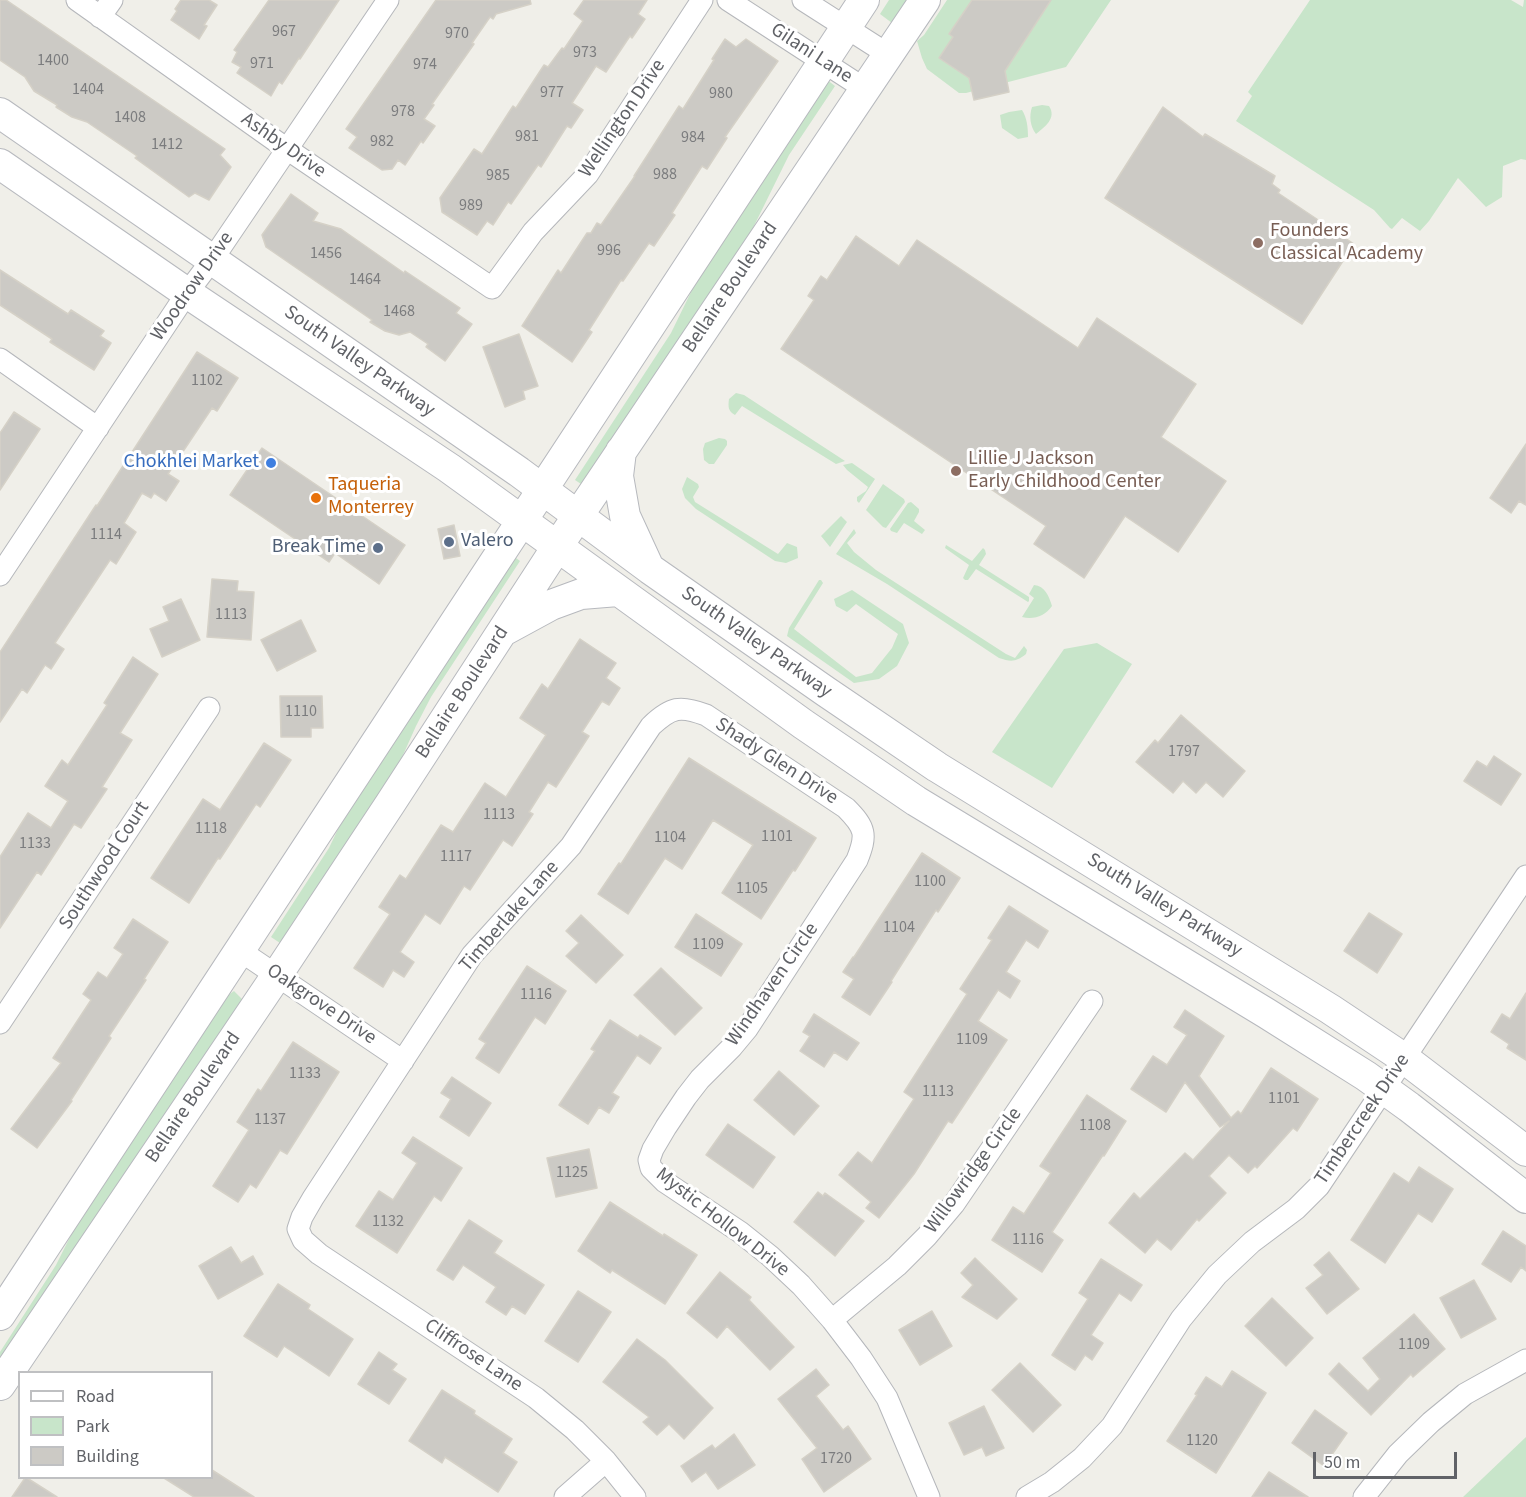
<!DOCTYPE html>
<html>
<head>
<meta charset="utf-8">
<style>
  body { margin:0 }
  #map { position:relative; width:1526px; height:1497px; overflow:hidden; background:#f0efe9; font-family:"Source Sans 3",sans-serif }
  canvas { display:block }
  .legend { position:absolute; left:18px; top:1371px; width:195px; height:108px; box-sizing:border-box; background:#fff; border:2px solid #bfc0c2; margin:0; padding:8px 10px; list-style:none; font-size:18px; color:#606267 }
  .legend li { display:flex; align-items:center; gap:12px; height:30px }
  .legend b { width:30px; border:2px solid #bfc0c2 }
  .scale { position:absolute; left:1313px; top:1452px; width:144px; height:27px; box-sizing:border-box; border:3px solid #606267; border-top:0; padding-left:8px; font-size:18px; line-height:21px; white-space:nowrap; color:#606267; -webkit-text-stroke:4px #fff; paint-order:stroke }
</style>
</head>
<body>
<div id="map">
<canvas width="1526" height="1497"></canvas>
<ul class="legend">
<li><b style="height:8px;background:#fff"></b>Road</li>
<li><b style="height:16px;background:#c8e5ca"></b>Park</li>
<li><b style="height:16px;background:#cccac5"></b>Building</li>
</ul>
<div class="scale">50 m</div>
</div>
<script>
const c = document.querySelector('canvas').getContext('2d');
c.lineJoin = 'round';
function paint(path, color) { c.fillStyle = color; c.fill(path, 'evenodd'); }
function trace(path, color, width, dash) { c.strokeStyle = color; c.lineWidth = width; c.lineCap = dash ? 'butt' : 'round'; c.setLineDash(dash || []); c.stroke(path); }
function write(font, color, halo, rows, align = 'center') {
  c.font = font + ' "Source Sans 3",sans-serif'; c.lineWidth = 6; c.setLineDash([]); c.textBaseline = 'middle'; c.strokeStyle = halo; c.fillStyle = color; for (const [text, x, y, turn = 0] of rows) {
    c.save(); c.translate(x, y); c.rotate((+turn || 0) * Math.PI / 180); c.textAlign = isNaN(turn) ? turn : align; if (halo) c.strokeText(text, 0, 0); c.fillText(text, 0, 0); c.restore();
  }
}
paint(new Path2D(`
  M889 0H907L892 23 880 14Z
  M947 0H1111L1066 67 966 93H959L927 69 922 58 917 41 924 35Z
  M1310 0H1511L1523 7 1524 0H1526V160L1521 159 1503 166 1502 197 1486 207 1458 178 1429 221 1420 231 1402 218 1392 229 1390 228 1374 210 1236 121 1252 96 1248 92Z
  M826 79 835 86 789 155 750 234 590 476 581 484 575 480 671 333 709 255Z
  M1042 105 1049 106C1057 118 1045 127 1036 134 1030 126 1029 116 1032 107Z
  M1022 110C1027 118 1028 127 1028 137L1018 139 1002 128 1000 115 1009 112Z
  M736 393 744 395 845 461 836 464 742 406 735 415C728 411 728 407 729 399Z
  M719 438 725 439 727 441V445L714 464H709L704 460 703 449 705 443Z
  M852 463 875 479 859 503 857 501V497L866 491 868 487 847 470 843 465Z
  M687 477 698 484 699 487 693 497 695 502 778 554 787 543 797 547 798 558 786 563 775 561 696 509 685 498 682 489Z
  M883 484 904 499 905 502 886 528 883 527 866 510Z
  M911 502 919 509V512L914 521 925 530 922 534 904 523 897 533 891 531 890 529 908 503Z
  M841 516 847 522 830 547 821 536Z
  M854 529 856 533 847 543 854 552 876 570 1006 654 1015 658 1024 646 1027 650 1026 654C1016 662 1011 662 999 658L887 584 836 554Z
  M946 545 972 561 983 548 985 550 986 554 979 565 1029 597V601L1028 602 976 569 968 580H965L963 578 969 565 945 548Z
  M512 555 520 561 431 697 416 726 399 764 280 943 271 937 329 848 357 789Z
  M819 580H821L823 583 794 629 856 677 872 673 892 648 898 634 856 604 847 612 836 606 834 599 852 590 903 624 909 643 897 666 879 679 854 683 787 636 789 628Z
  M1034 585C1045 586 1049 596 1052 606 1045 616 1034 620 1022 617L1034 598 1029 594Z
  M1097 643 1132 664 1052 788 992 752 1064 649Z
  M234 991 243 1000 0 1365V1352L56 1265 77 1223 218 1002Z
  M1526 1437V1497H1463Z`), '#c8e5ca');
const building = new Path2D(`
  M0 0H6L225 149 220 155 231 167 209 200 195 193 189 197 135 158 137 156 87 122 72 117 56 107 57 105 34 91 25 77 0 60Z
  M181 0H209L217 5 204 25 207 26 199 39 171 20 177 11 175 9Z
  M269 0H339L300 59 299 58 282 84 279 82 271 96 237 73 241 67 232 62 237 52 234 50Z
  M436 0H530L531 4 496 14 493 19 490 17 472 43 474 44 432 104 434 105 424 119 435 126 423 143 421 141 405 165 398 160 392 169 382 170 349 148 357 137 346 129Z
  M584 0H647L638 14 645 19 632 38 630 36 606 72 596 66 572 103 583 110 571 128 567 126 541 167 538 165 511 204 508 202 493 225 487 221 477 235 442 212 440 198 474 149 482 154 513 106 516 108 544 65 548 67 562 48 564 49 583 21 574 14Z
  M972 0H1051L1005 71 1009 92 974 100 969 78 939 58 953 37 949 34Z
  M725 39 736 47 746 39 778 61 725 137 727 138 707 169 702 166 672 213 675 215 654 246 649 243 623 281 621 280 589 330 592 332 572 362 522 326 558 270 561 273 587 233H591L597 223 601 225 635 176H634L679 106 683 109 714 60 712 59Z
  M1163 107 1203 137 1205 134 1275 176 1272 184 1280 190 1278 193 1354 244 1302 324 1105 198Z
  M291 194 318 213 313 221 341 229 404 273 405 271 460 308 456 313 472 324 445 361 426 347 428 344 410 332 399 335 385 331 370 322 372 320 266 247 262 235Z
  M856 236 899 266 917 240 1078 348 1097 318 1196 384 1161 437 1226 481 1178 552 1125 516 1084 578 1034 544 1046 526 781 349 814 300 808 296 821 276 827 280Z
  M0 270 68 314 71 310 104 331 100 336 111 343 94 370 50 342 52 339 0 305Z
  M519 334 538 386 523 391 525 399 505 407 483 347Z
  M197 352 238 378 217 411 212 408 168 474 179 481 166 501 154 493 151 498 142 493 124 523 136 532 116 564 110 560 55 643 64 649 51 669 45 665 27 693 22 689 0 722V652L96 505 97 506Z
  M14 412 40 429 0 490V433Z
  M1526 444V505L1519 501 1511 513 1490 498Z
  M262 448 405 545 379 584 335 553 329 562 230 495Z
  M454 525 460 556 444 559 438 529Z
  M212 579 238 581 237 591 254 592 251 640 207 637Z
  M181 599 200 640 162 657 150 629 169 621 163 607Z
  M301 620 316 651 277 671 261 640Z
  M580 639 616 663 606 678 620 688 609 705 602 701 582 732 589 736 556 787 548 782 529 812 533 814 512 846 503 840 470 890 464 886 440 924 425 914 400 952 414 962 404 977 393 970 383 987 354 968 390 914 379 907 400 875 406 879 441 825 453 832 485 783 506 797 546 735 520 718 542 684 548 689Z
  M133 657 158 674 120 733 132 740 102 787 107 789 81 828 74 824 41 875 37 872 0 928V857L28 813 51 828 68 801 45 786 62 760 68 765 107 705 104 703Z
  M280 696H322L323 728H311V737H281Z
  M1181 715 1245 771 1223 797 1206 782 1196 793 1183 781 1173 793 1136 762 1155 740 1158 743Z
  M264 743 291 760 260 807 256 804 220 859 218 858 189 903 151 878 203 799 220 810Z
  M1494 756 1521 774 1501 805 1464 781 1477 761 1487 767Z
  M689 758 816 838 795 871 793 870 761 919 722 893 753 845 713 820 682 869 665 858 628 914 598 894 619 863 621 864Z
  M922 853 960 878 938 912 936 910 891 981 892 982 870 1015 842 997 854 979 843 972 853 957H854Z
  M1009 906 1048 931 1038 948 1026 940 1006 972 1020 981 1010 998 998 990 978 1021 1007 1040 952 1123 948 1121 914 1174 879 1218 866 1208 871 1202 839 1175 858 1152 872 1163 914 1099 904 1092 967 994 960 989 992 940 988 938Z
  M1369 913 1402 934 1377 973 1344 951Z
  M696 914 742 944 721 976 675 947Z
  M581 915 623 955 596 983 566 956 579 943 566 931Z
  M133 919 168 942 144 979 146 980 109 1036 111 1038 71 1100 72 1101 37 1148 11 1129 61 1063 53 1058 91 1000 83 994 98 972 107 978 123 954 114 948Z
  M527 966 566 991 545 1024 535 1017 499 1073 476 1058 486 1043 479 1039Z
  M661 968 702 1008 675 1035 634 995Z
  M1526 993V1060L1507 1048 1509 1044 1491 1032 1502 1014 1510 1019Z
  M1185 1010 1224 1036 1199 1076 1231 1118 1238 1111 1241 1114 1271 1068 1318 1099 1297 1131 1293 1128 1257 1168 1255 1166 1248 1173 1229 1155 1209 1176 1226 1193 1199 1221 1197 1219 1171 1250 1157 1239 1145 1253 1109 1223 1134 1193 1140 1199 1185 1153 1193 1160 1229 1121 1220 1127 1185 1082 1166 1112 1131 1089 1153 1056 1167 1065 1187 1035 1174 1027Z
  M814 1014 859 1043 847 1060 834 1052 824 1067 800 1051 810 1036 803 1032Z
  M610 1020 638 1038 640 1035 661 1048 650 1064 637 1055 612 1093 619 1097 609 1113 599 1107 588 1124 559 1105 595 1051 591 1049Z
  M293 1042 339 1072 287 1154 280 1150 256 1188 250 1184 238 1202 213 1186 249 1130 237 1122 258 1089 261 1091Z
  M779 1071 819 1106 794 1135 754 1100Z
  M452 1077 491 1103 469 1136 440 1117 451 1099 441 1093Z
  M1087 1095 1126 1121 1104 1156 1103 1155 1052 1232 1063 1240 1042 1272 992 1240 1013 1207 1024 1214 1051 1173 1040 1166Z
  M728 1124 775 1157 753 1188 706 1155Z
  M413 1137 462 1168 441 1201 434 1196 397 1253 356 1226 379 1191 393 1200 417 1163 402 1153Z
  M589 1149 597 1188 556 1197 547 1158Z
  M1419 1167 1453 1189 1432 1222 1418 1213 1385 1263 1351 1240 1394 1173 1409 1183Z
  M818 1192 823 1196 825 1193 864 1221 835 1256 794 1222Z
  M610 1202 663 1236 664 1234 697 1255 665 1304 612 1270 610 1273 578 1251Z
  M469 1220 502 1241 494 1253 544 1285 525 1314 512 1306 506 1315 486 1302 496 1287 463 1265 453 1280 437 1270Z
  M1503 1231 1526 1246V1271L1521 1267 1511 1282 1482 1264Z
  M231 1247 241 1263 253 1256 263 1274 218 1299 199 1266Z
  M1329 1252 1359 1289 1327 1314 1306 1288 1323 1275 1314 1265Z
  M975 1258 1017 1299 997 1319 962 1297 973 1285 961 1273Z
  M1101 1259 1142 1285 1131 1301 1119 1293 1091 1335 1103 1343 1092 1360 1085 1355 1075 1370 1052 1355 1088 1299 1079 1293Z
  M720 1272 751 1297 749 1300 794 1347 770 1370 727 1326 717 1338 687 1313Z
  M1474 1280 1496 1319 1461 1338 1440 1298Z
  M278 1284 310 1305 308 1309 353 1339 329 1376 284 1346 277 1357 244 1336Z
  M578 1291 611 1312 578 1362 545 1341Z
  M1272 1298 1313 1338 1286 1366 1245 1326Z
  M932 1311 952 1346 920 1365 899 1330Z
  M1414 1314 1445 1349 1413 1377 1411 1374 1371 1415 1329 1374 1339 1363 1368 1391 1380 1379 1363 1358Z
  M637 1339 665 1360 713 1408 684 1439 669 1424 657 1435 643 1422 649 1417 603 1382Z
  M379 1352 397 1364 392 1370 406 1379 389 1404 358 1384Z
  M1020 1363 1061 1405 1033 1432 992 1390Z
  M816 1369 829 1385 816 1396 843 1430 848 1426 871 1459 824 1492 802 1459 817 1448 778 1399Z
  M1232 1371 1266 1393 1216 1473 1167 1441 1197 1395 1195 1394 1206 1377 1222 1387Z
  M442 1390 475 1411 474 1414 512 1439 503 1453 517 1462 498 1492 445 1457 442 1463 409 1441Z
  M984 1406 1004 1448 986 1456 982 1447 964 1455 949 1423Z
  M1315 1410 1347 1433 1324 1466 1292 1443Z
  M734 1434 755 1465 718 1489 706 1472 692 1482 681 1466 712 1445 715 1449Z
  M212 1470 254 1497H194L164 1478H212Z
  M1269 1472 1308 1497H1252Z
  M25 1478H27L57 1497H12Z`);
paint(building, '#cccac5');
trace(building, '#d5d1c7', 1.5);
const street = new Path2D(`
  M77 0 287 149 492 288 533 232 588 174 702 0
  M728 0 865 89
  M803 0 889 55
  M100 17 112 0
  M0 359 98 428
  M0 575 187 293 212 260 388 0
  M239 950 403 1061
  M0 1023 209 708
  M832 1320 897 1266 927 1236 954 1204 1092 1001
  M565 1497 606 1461
  M635 1497 606 1461 575 1430 536 1398 319 1254 303 1240 298 1229 302 1217 313 1198 472 955 571 846 651 726C671 707 680 705 706 715L846 808C866 828 867 835 857 860L747 1029 732 1047 700 1079 686 1097 666 1127 653 1149 649 1160 651 1168 665 1182 740 1232 770 1256 801 1285 832 1320 861 1358 887 1398 929 1497
  M1027 1497 1052 1482 1082 1458 1112 1426 1181 1319 1217 1275 1252 1242 1296 1209 1319 1186 1526 876
  M1364 1497 1398 1454 1431 1422 1465 1394 1526 1360`);
const secondary = new Path2D(`
  M0 113 519 472 650 569 825 691 937 767 1330 1009 1405 1059 1526 1151
  M0 164 187 293 449 468 803 724 916 801 1266 1013 1366 1076 1409 1107 1526 1198
  M621 451 618 476 625 516 648 566
  M505 630 551 605 581 594 618 591
  M0 1315 864 0
  M0 1385 277 975 390 804 557 547 925 0`);
trace(street, '#b5b7bb', 23);
trace(secondary, '#b7b9be', 32);
trace(street, '#fff', 21);
trace(secondary, '#fff', 30);
for (const [x, y, r, color] of [
  [1258,243,6,"#8d6e63"],
  [271,463,6,"#3f7fe0"],
  [956,471,6,"#8d6e63"],
  [316,498,6,"#e8710a"],
  [449,542,6,"#5c6f8a"],
  [378,548,6,"#5c6f8a"]
]) { const dot = new Path2D(); dot.arc(x, y, r, 0, 2 * Math.PI); c.fillStyle = color; c.fill(dot); trace(dot, '#fff', 2); }
write('16px', '#7b7c7e', null, [
  ["967",284,32],
  ["970",457,34],
  ["973",585,53],
  ["1400",53,61],
  ["971",262,64],
  ["974",425,65],
  ["1404",88,90],
  ["977",552,93],
  ["980",721,94],
  ["978",403,112],
  ["1408",130,118],
  ["981",527,137],
  ["984",693,138],
  ["982",382,142],
  ["1412",167,145],
  ["988",665,175],
  ["985",498,176],
  ["989",471,206],
  ["996",609,251],
  ["1456",326,254],
  ["1464",365,280],
  ["1468",399,312],
  ["1102",207,381],
  ["1114",106,535],
  ["1113",231,615],
  ["1110",301,712],
  ["1797",1184,752],
  ["1113",499,815],
  ["1118",211,829],
  ["1101",777,837],
  ["1104",670,838],
  ["1133",35,844],
  ["1117",456,857],
  ["1100",930,882],
  ["1105",752,889],
  ["1104",899,928],
  ["1109",708,945],
  ["1116",536,995],
  ["1109",972,1040],
  ["1133",305,1074],
  ["1113",938,1092],
  ["1101",1284,1099],
  ["1137",270,1120],
  ["1108",1095,1126],
  ["1125",572,1173],
  ["1132",388,1222],
  ["1116",1028,1240],
  ["1109",1414,1345],
  ["1120",1202,1441],
  ["1720",836,1459]
]);
write('20px', '#606267', '#fff', [
  ["Gilani Lane",811,54,33],
  ["Wellington Drive",623,119,-56],
  ["Ashby Drive",283,146,35],
  ["Woodrow Drive",193,287,-55],
  ["Bellaire Boulevard",731,288,-56],
  ["South Valley Parkway",359,362,35],
  ["South Valley Parkway",756,643,35],
  ["Bellaire Boulevard",463,693,-57],
  ["Shady Glen Drive",776,762,33],
  ["Southwood Court",105,866,-57],
  ["South Valley Parkway",1164,906,32],
  ["Timberlake Lane",510,917,-49],
  ["Windhaven Circle",773,985,-55],
  ["Oakgrove Drive",321,1005,34],
  ["Bellaire Boulevard",194,1098,-56],
  ["Timbercreek Drive",1363,1120,-56],
  ["Willowridge Circle",974,1171,-54],
  ["Mystic Hollow Drive",722,1223,38],
  ["Cliffrose Lane",473,1356,34]
]);
write('20px', '#785e54', '#fff', [
  ["Founders",1270,232],
  ["Classical Academy",1270,255],
  ["Lillie J Jackson",968,460],
  ["Early Childhood Center",968,483]
], 'left');
write('20px', '#366cbe', '#fff', [
  ["Chokhlei Market",259,463]
], 'right');
write('20px', '#c56008', '#fff', [
  ["Taqueria",328,486],
  ["Monterrey",328,509]
], 'left');
write('20px', '#4e5e75', '#fff', [
  ["Valero",461,542],
  ["Break Time",366,548,"right"]
], 'left');
</script>
</body>
</html>
